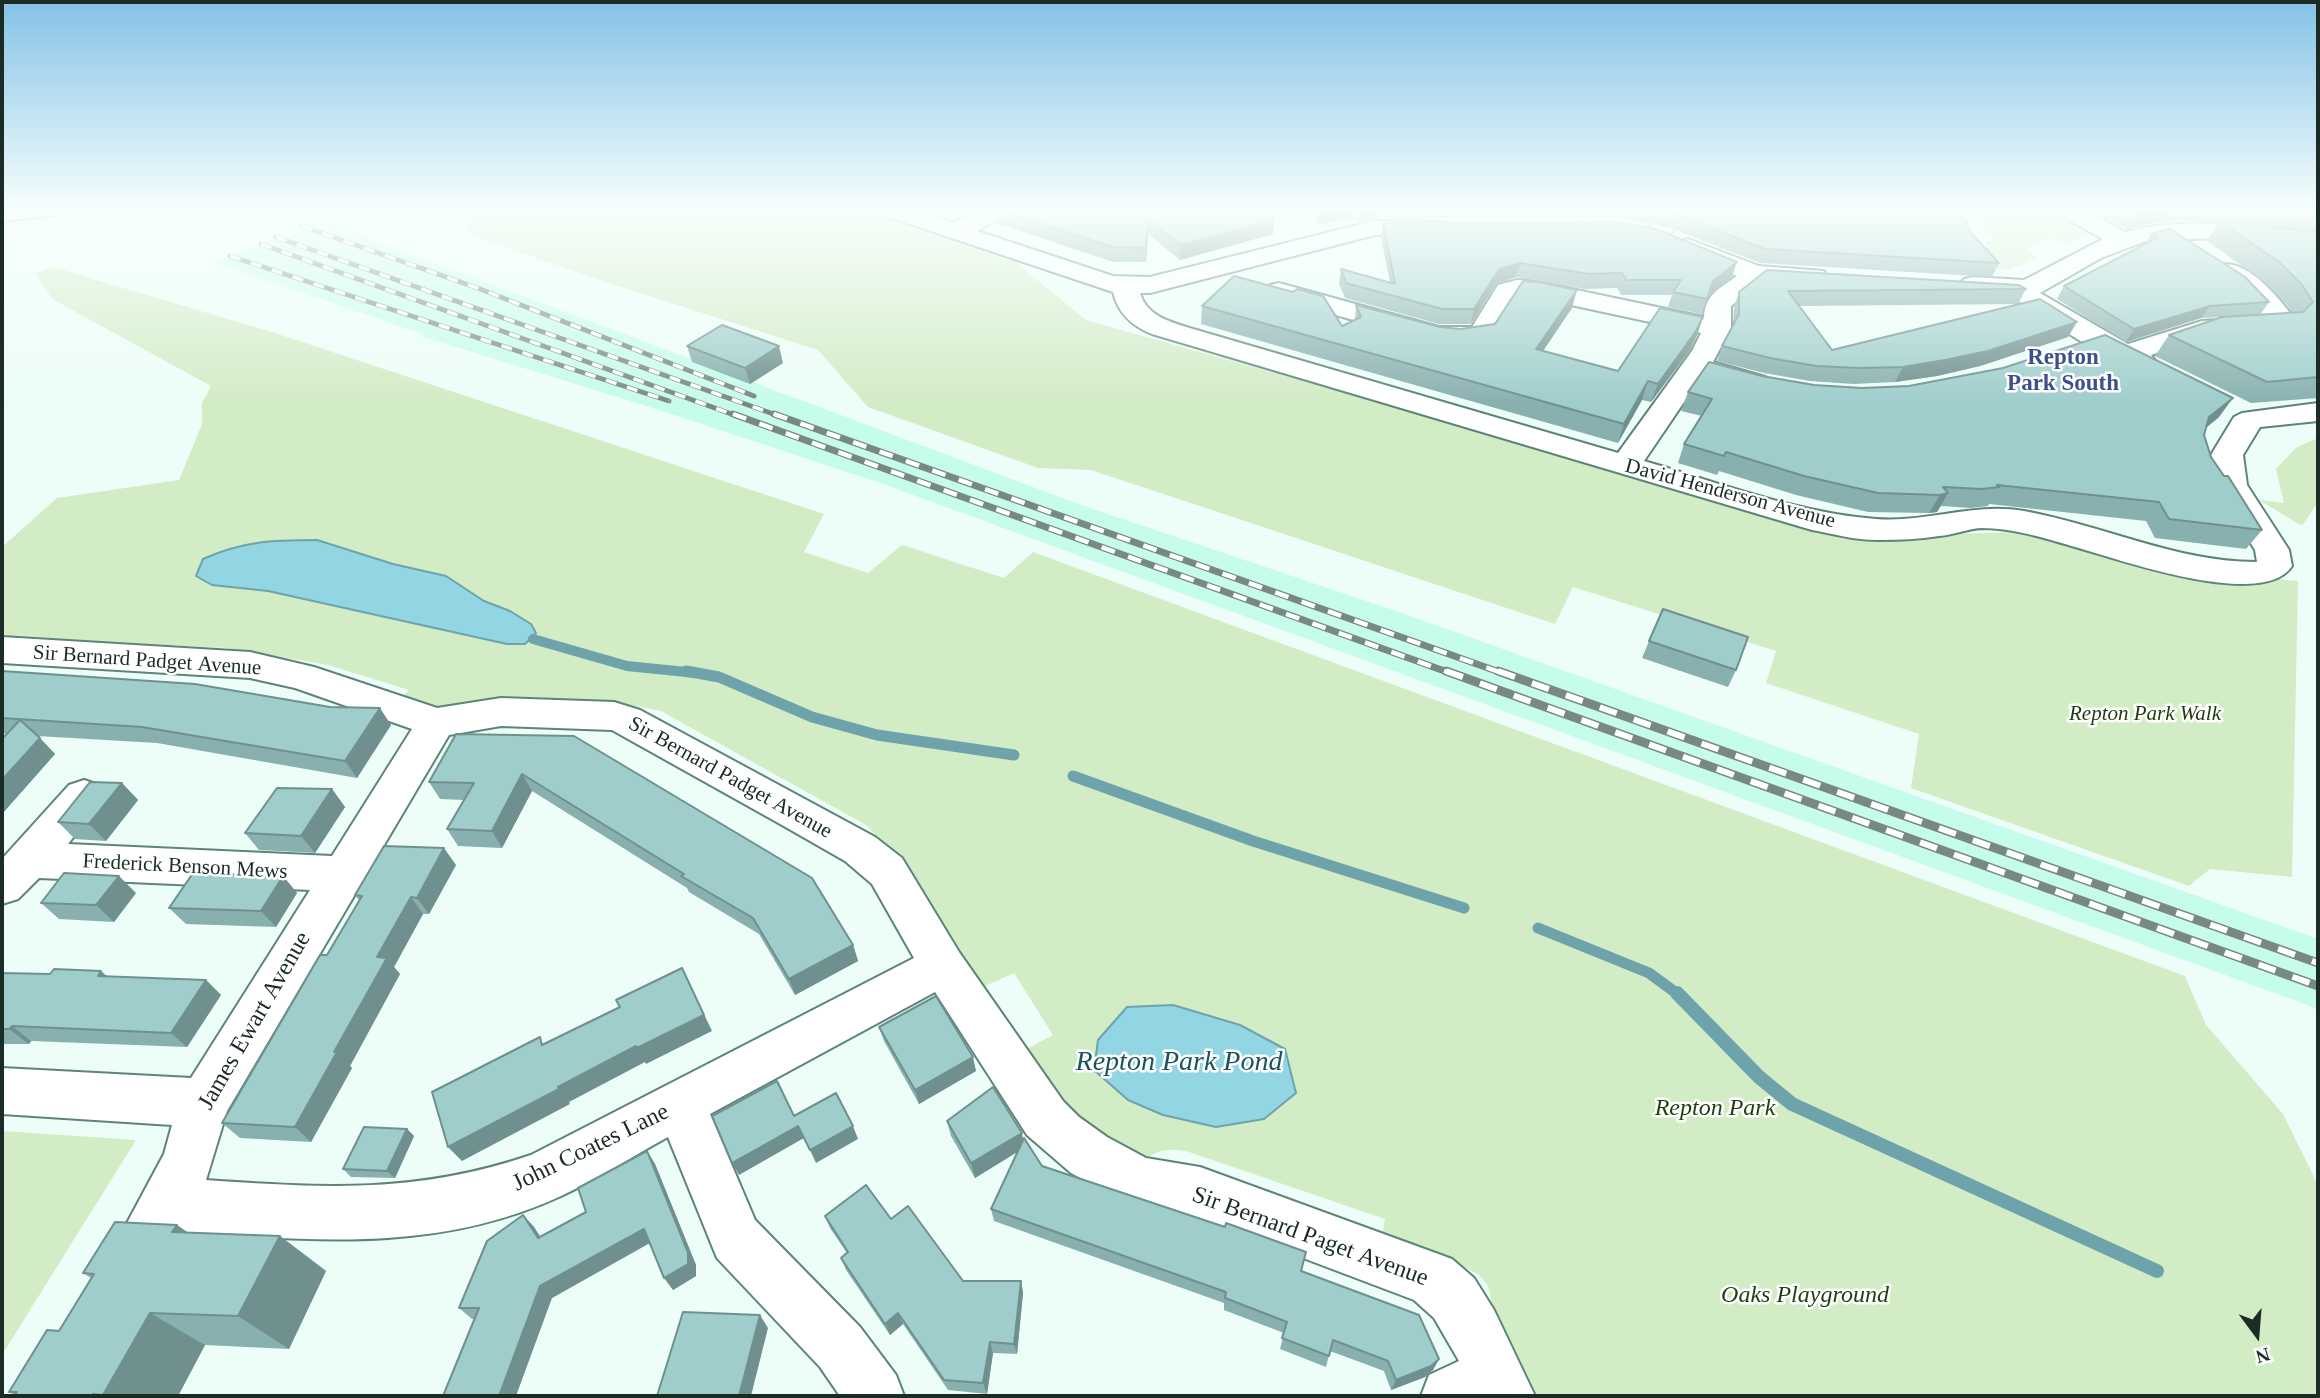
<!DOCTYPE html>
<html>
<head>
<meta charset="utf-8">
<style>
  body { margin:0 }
  #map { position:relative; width:2320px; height:1398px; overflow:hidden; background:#edfef8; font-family:"Times New Roman",serif }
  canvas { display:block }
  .frame { position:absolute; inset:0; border:4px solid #1b2c27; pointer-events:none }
  .north { position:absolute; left:2222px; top:1300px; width:70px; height:70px; -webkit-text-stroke:5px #fff; paint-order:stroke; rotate:164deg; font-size:19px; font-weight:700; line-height:28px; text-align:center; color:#1b2c27 }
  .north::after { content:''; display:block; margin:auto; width:24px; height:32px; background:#1b2c27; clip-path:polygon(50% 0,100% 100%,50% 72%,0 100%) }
</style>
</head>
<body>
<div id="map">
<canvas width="2320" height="1398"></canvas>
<div class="frame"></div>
<div class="north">N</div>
</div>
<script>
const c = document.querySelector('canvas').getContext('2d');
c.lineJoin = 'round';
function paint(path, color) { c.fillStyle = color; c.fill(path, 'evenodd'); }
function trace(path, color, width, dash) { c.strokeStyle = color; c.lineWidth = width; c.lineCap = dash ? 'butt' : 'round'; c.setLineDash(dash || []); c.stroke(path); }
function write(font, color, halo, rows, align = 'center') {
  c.font = font + ' "Times New Roman",serif'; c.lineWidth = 5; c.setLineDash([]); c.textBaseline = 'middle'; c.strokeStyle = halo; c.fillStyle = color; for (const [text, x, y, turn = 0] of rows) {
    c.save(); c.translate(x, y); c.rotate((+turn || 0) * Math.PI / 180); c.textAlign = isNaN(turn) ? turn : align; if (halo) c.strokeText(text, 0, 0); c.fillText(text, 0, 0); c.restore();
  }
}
paint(new Path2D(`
  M317 219 1081 505 1399 612 2318 939V1009L883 484 653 408 420 336 423 334 214 263Z`), '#c6fceb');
paint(new Path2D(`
  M484 210H857L1017 263 1086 320 1788 517 1896 536 2016 532 2093 544 2179 571 2298 581 2292 877 2210 869 2189 886 1911 788 1919 734 1766 683 1776 651 1573 587 1555 624 1091 470 1038 468 868 407 818 350 602 281 481 238 470 231 465 222 475 212Z
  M1981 210H2058L2091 231 2067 244 2051 238 2025 250 2038 257 2010 269 1976 267 1988 252 1986 241H1993L1992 235 1986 234 1981 216H1989L1987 211Z
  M53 267 275 333 824 514 804 552 868 573 902 545 1004 578 1033 552 2185 976 2206 1025 2283 1114 2318 1185V1396H1531L1500 1339 1488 1286 1479 1275 1455 1262 1382 1238 1385 1219 1189 1152C1170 1148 1156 1148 1142 1164L1077 1126 1021 1052 1053 1035 1014 973 976 990 898 857 866 825 661 711 621 703 437 710 401 698 409 690 328 665 227 648 2 637V547L57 498 179 480 202 424V403L211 386 52 299 35 273Z
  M2318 438V502L2302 526 2259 500 2284 503 2276 469 2297 447Z
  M2 1131 136 1140 2 1355Z`), '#d2ecc6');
const water = new Path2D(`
  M317 540 393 564 446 576 484 601 510 611 531 624 536 633 525 644H507L268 591 212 585 196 576 203 559C243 541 273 540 317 540Z
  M1173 1005 1240 1025 1285 1049 1296 1093 1264 1119 1216 1127 1163 1115 1128 1100 1094 1070 1098 1040 1127 1007Z`);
paint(water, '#92d6e4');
trace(water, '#6ea3ab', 2);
trace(new Path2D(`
  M533 639 627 666 696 673`), '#6ea3ab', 10);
trace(new Path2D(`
  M686 671 719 677 812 717 877 735 1014 755
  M1073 776 1253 841 1464 908
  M1538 928 1649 973 1679 995`), '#6ea3ab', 11);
trace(new Path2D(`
  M1677 993 1759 1077 1792 1104 2157 1271`), '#6ea3ab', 14);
const street = new Path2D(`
  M2 210H62L58 215 2 221Z
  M879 210H914L954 223 979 210H1009L1005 215 977 231 1113 276 1150 277 1374 221 1444 222 1447 227 1444 232 1435 234 1375 235 1150 293H1140C1147 317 1171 322 1193 329L1618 453 1692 351 1701 333 1534 297 1518 296 1491 340 1456 345 1437 343 1270 297 1266 291 1270 285 1279 283 1439 327H1472L1498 285 1517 280 1534 281 1704 317C1705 295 1720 288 1737 276L1679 252 1675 247 1679 242 1688 239 1759 266 1824 271 1828 277 1824 283 1815 285 1761 282 1731 306V328L1713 362 1765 377 1770 383 1765 389 1755 392 1701 377 1644 461C1720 483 1797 513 1876 519 1926 523 1974 502 2024 511 2103 525 2175 562 2257 562L2255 550 2215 485 2211 455 2234 417 2242 413 2318 403V421L2260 427 2243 455 2247 485 2289 550 2292 566C2263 611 2118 559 2075 547 2044 538 2014 528 1981 528 1967 529 1953 535 1939 536 1920 539 1900 540 1881 540 1858 541 1834 534 1812 530L1152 334C1132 326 1118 313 1113 292L883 215Z
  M1653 210H1677L1681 217 1667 239 1658 241 1649 239 1646 234 1657 217Z
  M2056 210H2085L2125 232C2188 215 2255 228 2318 235V250L2217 238 2146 241 2101 258 2040 293 2128 344 2202 321 2265 317 2217 270 2221 265C2247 258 2282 301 2296 321L2287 331 2277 333 2207 336 2151 355 2156 362 2152 368 2142 371 2132 368 2087 345 2021 304 2017 298 2019 295 1964 291 1960 285 1964 279 1973 277 2024 280 2103 239 2060 215Z
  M2 637 250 652 314 667 437 708 501 698 614 702 640 710 875 837 902 858 959 952 1063 1101 1079 1117 1107 1137 1146 1158 1200 1167 1452 1259 1474 1278 1494 1310 1535 1396H1421L1429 1375 1459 1361 1434 1318 1414 1300 1200 1219 1139 1209 1071 1173 1027 1135 935 992 710 1114 755 1220 860 1327 896 1375 904 1396H840L820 1367 717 1258 668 1137C633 1156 598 1179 561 1196 436 1254 311 1240 179 1232L173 1242 154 1250 135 1242 127 1223 164 1154 172 1125 2 1114V1068L191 1078 310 890 39 878 18 899 2 904V859L69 785 84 780 99 785 105 796 68 844 332 856 412 729 295 688 250 678 2 663ZM501 726 612 730 782 825 845 861 872 884 914 958 531 1155C416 1194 325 1188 206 1180L227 1111 449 735Z`);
trace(street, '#5c8578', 4);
paint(street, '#fff');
const railFar2 = new Path2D(`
  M302 226 480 289 754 396
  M276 237 779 416
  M261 244 737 416
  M230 256 669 401`);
const railFar1 = new Path2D(`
  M733 414 1450 673
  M774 414 1502 673`);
const rail = new Path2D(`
  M1446 671 2318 986
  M1498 671 2318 963`);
trace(railFar2, '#788984', 5);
trace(railFar1, '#788984', 7);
trace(rail, '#788984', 9);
trace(railFar2, '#fff', 3.5, [11]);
trace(railFar1, '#fff', 4.5, [14]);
trace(rail, '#fff', 6, [18]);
paint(new Path2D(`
  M953 210H974L966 214Z
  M994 210H1268L1273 234 1180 260 1148 234 1146 262H1113L996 223Z
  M1311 210H1962L1963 218 1970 232 1999 263 1992 277 1760 263 1668 227 1614 217 1374 218 1360 222 1349 218 1317 225Z
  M2088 210H2318V398L2251 403 2155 356 2169 335 2292 313 2288 306 2265 282 2207 241 2219 222 2192 220 2165 221 2126 229Z
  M1383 223 1732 277 1708 296 1702 314 1668 307 1672 295H1621L1617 288 1585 289 1516 277 1496 284 1471 324H1439L1345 298 1339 284 1341 269 1390 282 1381 238Z
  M2151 234 2269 302 2260 315 2201 318 2126 342 2057 299 2064 286 2145 244Z
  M2019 285 2026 289 2018 304 2068 337 1980 366 1937 376 1895 382 1853 384 1810 381 1764 373 1717 361 1722 346 1733 325 1734 307 1739 292ZM2017 304 1832 350 1799 306Z
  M1356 305 1440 327 1460 329 1495 324 1572 308 1543 351 1618 371 1703 317 1697 335 1690 350 1651 402 1642 400 1618 443 1201 324 1202 306 1342 326 1355 320Z
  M687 346 783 363 750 384 692 362Z
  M1762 376 1814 385 2219 417 2206 428 2204 435 2211 457 2262 530 2246 549 2155 538 2146 521 1989 504 1988 506 1971 508 1941 506 1937 512 1929 513 1868 512 1796 495 1719 471 1717 475 1678 463 1684 444 1702 416 1681 411 1688 392Z
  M1649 641 1736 670 1728 687 1642 658Z
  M2 671 391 725 357 778 157 743 37 736 55 754 2 814V739L7 734 2 733Z
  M456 734 853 945 858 961 795 995 759 934 689 892 687 888 532 791 502 848 458 846 447 829 464 800 440 799 429 782Z
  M122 783 138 800 106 841 75 839 58 822Z
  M332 789 345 807 315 853 259 850 245 833Z
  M456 865 429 914H423L394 967 400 974 350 1066 352 1068 311 1142 240 1138 222 1123 327 955 359 900 355 895Z
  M283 876 297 893 276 927 186 924 169 908Z
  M136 893 114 922 59 919 41 903Z
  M101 971 107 977 206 980 221 995 187 1047 31 1041 29 1044H2V973L50 974Z
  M879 1027 976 1071 919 1104 884 1041Z
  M947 1121 1022 1133 1023 1141 1042 1166 1301 1272 1439 1359 1433 1370 1425 1377 1391 1390 1384 1371 1330 1351 1326 1367 1280 1349 1284 1333 1224 1310V1303L994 1221 991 1209 1018 1151 975 1178 951 1136Z
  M407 1129 414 1136 395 1178 351 1177 343 1169Z
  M647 1151 655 1164 696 1265V1276L673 1290 650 1243 552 1298 474 1319H472L459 1308 523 1215 534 1227 540 1237 586 1212Z
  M825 1216 891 1219 963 1281H1021L1023 1293 1017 1354 993 1353 987 1394 948 1390 903 1324 890 1335 846 1270 841 1258 847 1253 830 1228Z
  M177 1225 187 1232 280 1236 326 1271 289 1349 205 1345 178 1396H14L15 1395 9 1392 59 1331 91 1278 83 1273Z`), '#88b0af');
paint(new Path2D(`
  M965 210H974L966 214Z
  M1326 210H1350L1349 218 1317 225 1318 212Z
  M1361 210H1375L1374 218 1360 222Z
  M2138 210H2172L2165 221 2126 229Z
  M1148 220V234L1146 262V248Z
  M1274 220 1273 234 1180 260 1181 245Z
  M1737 262 1732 277 1708 296 1702 314 1713 281Z
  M1520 263 1516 277 1496 284 1471 324 1474 309 1499 269Z
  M1577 290 1572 308 1532 367 1536 349Z
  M2210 306 2201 318 2126 342 2134 329Z
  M1703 317 1697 335 1690 350 1651 402 1658 384Z
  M2077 322 2068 337 1980 366 1937 376 1895 382 1903 367Z
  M779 346 783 363 750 384 745 368Z
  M1648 381 1642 400 1618 443 1624 424Z
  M2233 398 2219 417 2196 436 2209 417Z
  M1948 493 1937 512 1929 513 1940 495Z
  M380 708 391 725 357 778 345 761Z
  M40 738 55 754 2 814V780Z
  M522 774 532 791 502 848 492 831Z
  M122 783 138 800 106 841 89 824Z
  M332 789 345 807 315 853 301 836Z
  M444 848 456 865 429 914 417 898Z
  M119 876 136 893 114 922 96 905Z
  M283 876 297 893 276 927 261 911Z
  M411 897 423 914 394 967 400 974 350 1066 352 1068 311 1142 295 1127 334 1052 377 957Z
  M853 945 858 961 795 995 789 979Z
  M682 968 712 1031 646 1064 645 1062 569 1102 570 1104 462 1161 448 1147 558 1087Z
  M101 971 119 987 98 976Z
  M206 980 221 995 187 1047 171 1033Z
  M12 1026 31 1041 29 1044 9 1029Z
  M973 1057 976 1071 919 1104 915 1090Z
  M798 1126 804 1138 739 1175 732 1163Z
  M853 1126 858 1139 816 1163 810 1150Z
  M407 1129 414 1136 395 1178 387 1171Z
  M1022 1133 1024 1148 975 1178 971 1163Z
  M647 1151 655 1164 696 1265V1276L673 1290 664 1278Z
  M523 1215 534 1227 549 1250 538 1238Z
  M177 1225 228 1261 172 1232Z
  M644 1229 653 1241 552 1298 516 1396H499L540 1286Z
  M280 1236 326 1271 289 1349 238 1316Z
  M1021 1281 1023 1293 1017 1354 1014 1344Z
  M150 1313 205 1345 178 1396H107L103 1395Z
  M898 1313 903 1324 890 1335 885 1324Z
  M760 1315 768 1328 751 1396H739Z
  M990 1342 993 1353 987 1394 983 1383Z
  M1439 1359 1433 1370 1425 1377 1391 1390 1396 1380Z`), '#6f908e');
const building = new Path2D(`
  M995 210H1268L1274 220 1181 245 1148 220 1146 248 1113 247Z
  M1653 210H1962L1963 218 1966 219 1970 232 1999 263 1765 249 1672 213Z
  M2302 210H2318V212Z
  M2219 221 2318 232V377L2267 382 2169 335 2222 317 2303 312 2313 302 2302 285 2279 262Z
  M1618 222 1656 229 1737 262 1713 281 1707 299 1673 292 1681 280H1626L1622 273 1589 274 1520 263 1499 269 1474 309H1442L1346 283 1341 269 1395 284 1383 223Z
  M2170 229 2245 277 2269 302 2210 306 2134 329 2064 286 2157 238 2151 234Z
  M1767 270 2019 285 2026 289 1788 291 1832 350 2040 299 2077 322 1988 351 1945 360 1903 367 1860 368 1816 366 1770 358 1722 346 1739 314V292Z
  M1234 276 1293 292 1297 289 1323 296 1342 326 1361 317 1356 305 1440 327 1460 329 1495 324 1523 281 1538 282 1577 290 1536 349 1618 371 1660 308 1703 317 1696 331 1658 384 1648 381 1624 424 1202 306Z
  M722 325 779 346 745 368 687 346Z
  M2105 335 2233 398 2209 417 2204 435 2211 457 2224 476H2228L2262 530 2169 519 2159 502 1997 485 1999 487 1982 489 1943 487 1948 493 1940 495 1878 493 1804 476 1726 452 1724 456 1684 444 1712 399 1688 392 1709 362 1762 376 1814 385 1862 388 1909 386 2003 368Z
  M1663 609 1748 637 1736 670 1649 641Z
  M2 671 195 684 330 707 380 708 345 761 142 727 2 718Z
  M20 720 40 738 2 780V739Z
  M456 734 574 736 812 878 853 945 789 979 753 918 681 876 684 874 522 774 492 831 447 829 474 783 429 782Z
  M90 782 122 783 89 824 58 822Z
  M277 788 332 789 301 836 245 833Z
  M384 846 444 848 417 898 411 897 377 957 387 958 334 1052H337L295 1127 222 1123 320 955H327L362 896 355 895Z
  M64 873 119 876 96 905 41 903Z
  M193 873 283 876 261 911 169 908Z
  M682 968 704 1015 637 1048 636 1046 558 1087 559 1089 448 1147 432 1092 540 1037 542 1045 620 1007 616 1000Z
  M54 969 101 971 98 976 206 980 171 1033 12 1026 9 1029H2V973L50 974Z
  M936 996 973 1057 915 1090 879 1027Z
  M777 1081 794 1116 836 1093 853 1126 810 1150 798 1126 732 1163 712 1116Z
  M993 1087 1022 1133 971 1163 947 1121Z
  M364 1127 407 1129 387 1171 343 1169Z
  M1024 1138 1042 1166 1225 1227 1226 1223 1306 1252 1301 1271 1419 1315 1439 1359 1431 1366 1396 1380 1388 1361 1333 1340 1329 1356 1282 1338 1287 1322 1225 1298 1226 1292 991 1209Z
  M647 1151 688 1253V1264L664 1278 644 1229 540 1286 499 1396H443L479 1308H459L487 1241 523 1215 538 1238 586 1212 578 1188Z
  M866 1185 891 1219 908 1206 963 1281H1021L1014 1344 990 1342 983 1383 944 1380 898 1313 885 1324 841 1258 848 1252 825 1216Z
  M115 1222 177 1225 172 1232 280 1236 238 1316 150 1313 103 1395 93 1394 92 1396H14L17 1392H9L47 1330 59 1331 94 1274 83 1273Z
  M683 1312 760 1315 739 1396H657Z`);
paint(building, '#9ecdcb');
trace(building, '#6f908e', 2);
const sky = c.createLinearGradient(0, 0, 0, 405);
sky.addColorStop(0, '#85c2e6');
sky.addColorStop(0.52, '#f7fffc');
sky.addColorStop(1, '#f7fffc00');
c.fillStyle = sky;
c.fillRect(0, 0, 2320, 405);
write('21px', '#1b2c27', '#fff', [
  ["David Henderson Avenue",1730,494,15],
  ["Sir Bernard Padget Avenue",147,661,4],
  ["Sir Bernard Padget Avenue",730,778,29],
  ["Frederick Benson Mews",185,867,3]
]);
write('italic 21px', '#1f3d0e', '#fff', [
  ["Repton Park Walk",2145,714]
]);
write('bold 23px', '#3c518b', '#fff', [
  ["Repton",2063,358],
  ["Park South",2063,384]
]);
write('24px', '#1b2c27', '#fff', [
  ["James Ewart Avenue",255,1021,-60],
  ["John Coates Lane",591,1148,-26],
  ["Sir Bernard Paget Avenue",1310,1237,20]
]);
write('italic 24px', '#1f3d0e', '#fff', [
  ["Repton Park",1715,1109],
  ["Oaks Playground",1805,1296]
]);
write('italic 28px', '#1a545e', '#fff', [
  ["Repton Park Pond",1179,1063]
]);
</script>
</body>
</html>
